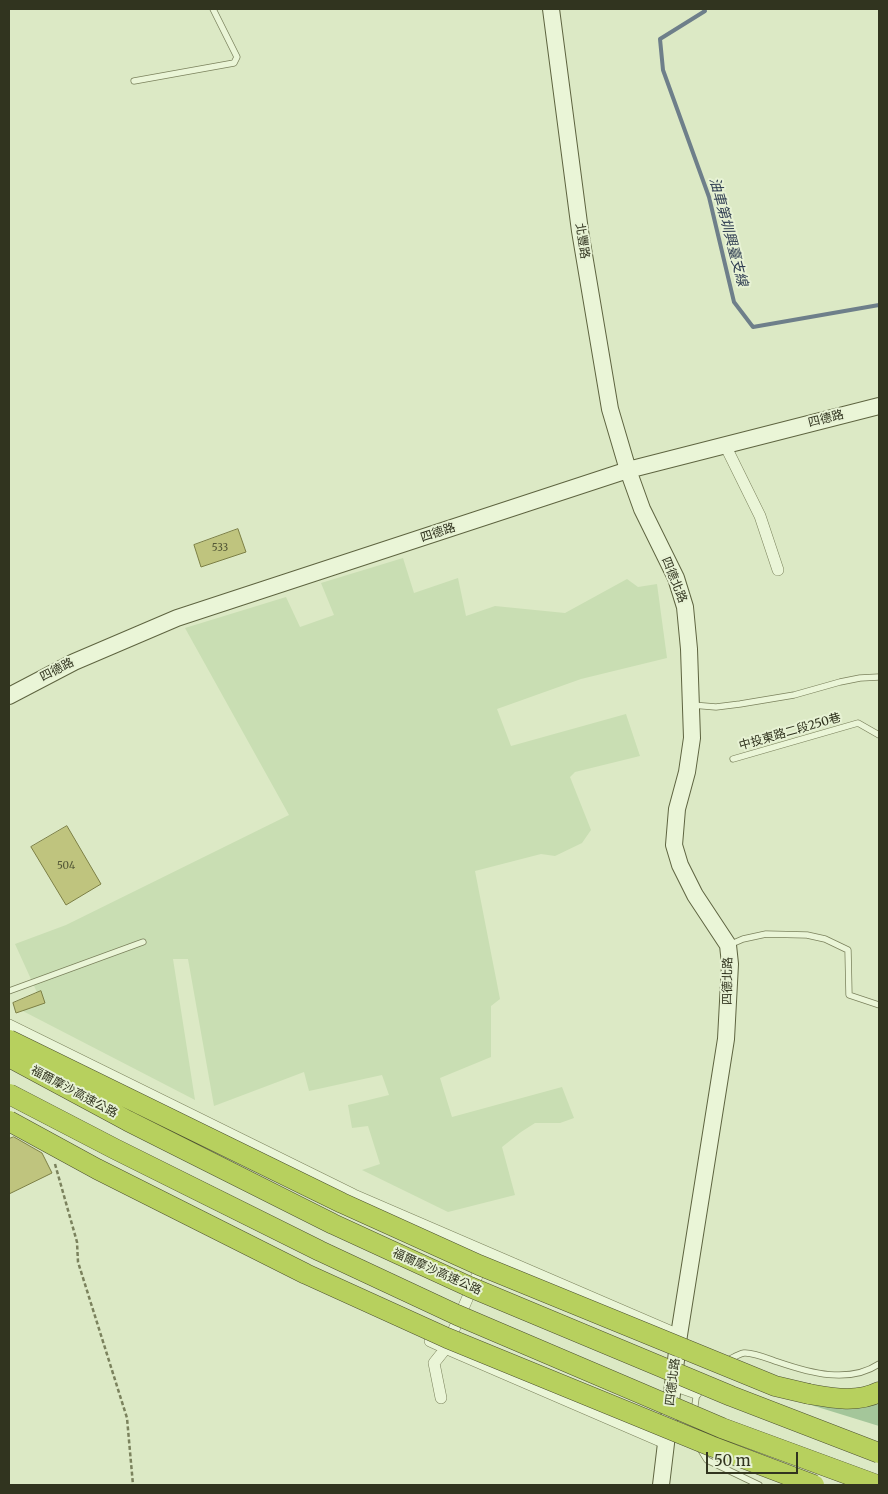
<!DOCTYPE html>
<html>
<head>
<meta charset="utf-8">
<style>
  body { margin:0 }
  #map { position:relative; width:888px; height:1494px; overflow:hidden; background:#dce9c5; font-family:Merriweather,serif }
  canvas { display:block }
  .frame { position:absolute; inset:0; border:10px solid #31341f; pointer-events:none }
  .scale { position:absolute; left:706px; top:1452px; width:92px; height:22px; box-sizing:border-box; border:2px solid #31341f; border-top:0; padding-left:6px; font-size:15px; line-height:18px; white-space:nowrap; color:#31341f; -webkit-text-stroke:4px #e7f2d4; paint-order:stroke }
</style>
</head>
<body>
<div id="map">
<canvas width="888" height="1494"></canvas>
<div class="frame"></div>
<div class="scale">50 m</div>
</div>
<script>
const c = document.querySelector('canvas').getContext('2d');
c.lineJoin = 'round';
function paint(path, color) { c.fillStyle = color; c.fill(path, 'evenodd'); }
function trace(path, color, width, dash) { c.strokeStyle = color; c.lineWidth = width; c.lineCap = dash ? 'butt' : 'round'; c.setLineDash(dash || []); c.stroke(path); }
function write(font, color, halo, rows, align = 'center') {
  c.font = font + ' Merriweather,"Noto Sans TC",serif'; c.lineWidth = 4; c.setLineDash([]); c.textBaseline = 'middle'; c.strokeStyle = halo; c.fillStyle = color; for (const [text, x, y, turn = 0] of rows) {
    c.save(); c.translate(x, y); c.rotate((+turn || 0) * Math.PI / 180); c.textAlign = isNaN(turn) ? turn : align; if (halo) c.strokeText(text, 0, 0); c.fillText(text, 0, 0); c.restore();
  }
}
paint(new Path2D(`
  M403 558 414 593 458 578 466 616 495 606 565 613 627 579 638 587 657 584 667 658 581 679 497 709 511 746 626 714 640 756 575 772 570 777 591 830 582 843 555 856 541 854 475 871 500 999 491 1006V1057L440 1078 452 1117 562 1087 574 1118 560 1123H535L521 1132 502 1147 515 1195 448 1212 362 1170 380 1164 368 1126 352 1128 348 1105 389 1095 382 1075 309 1091 304 1072 214 1106 188 959H173L195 1100 17 1008 40 999 15 944 66 925 289 815 185 628 286 597 300 627 334 615 321 583Z`), '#c9deb3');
paint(new Path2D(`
  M879 1402V1426L811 1405 851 1406Z`), '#a4c69a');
trace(new Path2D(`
  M704 9 705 11 660 39 663 70 709 197 734 302 753 327 879 305`), '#6e7f8a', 4);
const building = new Path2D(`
  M238 529 246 552 201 567 194 545Z
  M67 826 101 884 66 905 31 847Z
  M41 991 45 1003 16 1013 13 1003Z
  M14 1137 42 1153 52 1173 9 1194V1139Z`);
paint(building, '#bfc47e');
trace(building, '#7c7f45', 1);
const lane = new Path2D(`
  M134 81 234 63 237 57 213 9
  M692 705 716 707 740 704 794 695 840 682 860 678 879 677
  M733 759 858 723 879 735
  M729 945 743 939 766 934 807 935 825 939 848 950 849 995 879 1005
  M9 991 143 942
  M726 1361C731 1359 738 1354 744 1353 753 1352 769 1359 778 1362 810 1373 849 1384 879 1364
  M694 1412 697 1391
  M699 1447 707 1460 759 1485`);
const street = new Path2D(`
  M725 445 760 516 778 570
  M9 1025 354 1195 679 1335
  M430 1341 452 1351 665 1443
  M673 1385 696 1393
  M441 1398 434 1363 446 1348 483 1262`);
const secondary = new Path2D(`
  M551 9 580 231 610 409 628 470 642 509 676 578 685 607 689 649 692 738 687 772 677 809 674 845 680 865 695 895 728 945 730 964 726 1039 679 1335 661 1485
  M9 696 74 662 177 618 628 470 879 406`);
const highway = new Path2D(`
  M809 1394C832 1398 857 1403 879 1392`);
trace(lane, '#7b825d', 7);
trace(street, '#7b825d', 12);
trace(secondary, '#5e6440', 18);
trace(highway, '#4d5131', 21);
trace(new Path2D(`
  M55 1164 77 1242 78 1262 127 1418 133 1485`), '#7b825d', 2.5, [4, 2.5]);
trace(lane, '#eaf5d7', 5.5);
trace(street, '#eaf5d7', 11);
trace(secondary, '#eaf5d7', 16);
trace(highway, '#b7d05e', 20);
const highwayBridge = new Path2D(`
  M9 1040 342 1203 479 1265 775 1386 809 1394
  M9 1057 128 1121 333 1224 470 1287 731 1396 879 1453
  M9 1094 115 1149 320 1251 457 1315 722 1428 877 1485
  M9 1121 97 1169 306 1274 447 1338 711 1446 814 1485`);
trace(highwayBridge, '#4d5131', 21, []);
trace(highwayBridge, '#b7d05e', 20);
write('10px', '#545837', null, [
  ["533",220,548],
  ["504",66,866]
]);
write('12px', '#31341f', '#e7f2d4', [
  ["北豐路",582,241,81],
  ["四德路",826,419,-14],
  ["四德路",438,533,-18],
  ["四德北路",674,580,68],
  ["四德路",57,670,-27],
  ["中投東路二段250巷",790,732,-16],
  ["四德北路",728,981,-89],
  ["福爾摩沙高速公路",74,1092,28],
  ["福爾摩沙高速公路",437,1272,24],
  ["四德北路",673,1382,-83]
]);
write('italic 14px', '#303e52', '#e7f2d4', [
  ["油車第圳興臺支線",728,232,75]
]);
</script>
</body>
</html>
